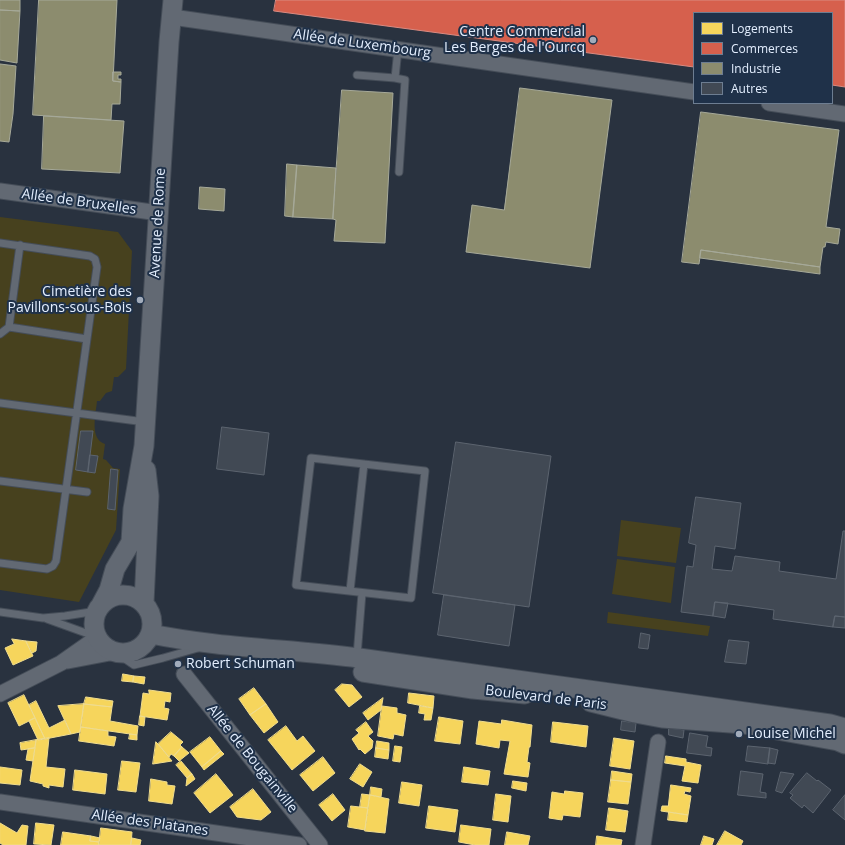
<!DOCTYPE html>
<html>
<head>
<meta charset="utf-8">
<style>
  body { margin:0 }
  #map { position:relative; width:845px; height:845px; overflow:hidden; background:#29323f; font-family:"Open Sans",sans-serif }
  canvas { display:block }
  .legend { position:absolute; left:693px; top:12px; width:140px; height:92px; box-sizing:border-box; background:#1f3149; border:1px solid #6d7d91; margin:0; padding:5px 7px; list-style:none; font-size:12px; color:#e3eefe }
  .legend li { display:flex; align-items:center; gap:8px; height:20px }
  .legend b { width:20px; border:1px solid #6d7d91 }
</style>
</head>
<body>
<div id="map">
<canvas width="845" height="845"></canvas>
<ul class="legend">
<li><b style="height:11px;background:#f6d55c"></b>Logements</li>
<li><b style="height:11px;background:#d6604d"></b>Commerces</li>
<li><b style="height:11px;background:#8c8c6e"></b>Industrie</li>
<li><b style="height:11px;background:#414954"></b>Autres</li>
</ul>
</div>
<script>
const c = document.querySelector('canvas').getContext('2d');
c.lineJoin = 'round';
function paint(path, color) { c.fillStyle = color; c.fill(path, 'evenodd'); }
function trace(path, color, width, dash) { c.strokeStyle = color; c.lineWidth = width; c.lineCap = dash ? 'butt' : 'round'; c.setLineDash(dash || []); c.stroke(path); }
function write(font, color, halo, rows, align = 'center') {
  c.font = font + ' "Open Sans",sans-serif'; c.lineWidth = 4; c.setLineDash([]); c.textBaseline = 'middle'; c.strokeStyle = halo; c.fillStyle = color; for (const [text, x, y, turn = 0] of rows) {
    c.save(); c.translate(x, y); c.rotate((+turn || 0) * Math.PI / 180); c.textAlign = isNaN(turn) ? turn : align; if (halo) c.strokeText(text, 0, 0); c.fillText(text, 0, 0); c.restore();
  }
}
paint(new Path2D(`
  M0 217 118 232 132 251 126 369 118 377H114L112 391 106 393 100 401H97C96 414 89 439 105 444L103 459 106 460 113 468 120 469 116 530 79 602 0 590Z
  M621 520 681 528 676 563 617 556Z
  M617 559 675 567 671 603 612 594Z
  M608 612 710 626 708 636 607 623Z`), '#47411e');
const homes = new Path2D(`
  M12 639 26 641 33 656 13 665 5 648 14 644Z
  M26 641 37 642 36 651 32 653Z
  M123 674 134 676 133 682 122 681Z
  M134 676 145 677 144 684 133 682Z
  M342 684 352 685 362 697 349 707 335 690Z
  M254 688 266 704 250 715 239 699Z
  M149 690 171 693 170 702 165 701 164 708 169 709 167 720 140 716 143 693 149 694Z
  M409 693 434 696 433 708 408 703Z
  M24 695 35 718 19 726 8 703Z
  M86 697 113 701 112 707 84 704Z
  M383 698 381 710 368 720 363 713Z
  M36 701 49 728 65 720 71 734 45 739 29 705Z
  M84 704 80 732 71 734 58 706Z
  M84 704 112 707 110 721 138 726 137 735 81 727Z
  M266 704 278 722 264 733 250 715Z
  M382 706 397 708V713L406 715 403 736 394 734 393 739 378 736Z
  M420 706 433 708 431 720H424L425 714 419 713Z
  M140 716 145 717 144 726 139 725Z
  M439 717 463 721 460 744 435 741Z
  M35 718 45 739 38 740 29 721Z
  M502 720 532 725 530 747H529L527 762 530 763 528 777 504 774 510 741 500 740 499 748 476 744 479 721 501 724Z
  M366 722 373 732 368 736 373 741 372 748 365 754 360 749 359 750 352 739 359 733 356 730Z
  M553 722 588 726 586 747 551 742Z
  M286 726 297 741 303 736 315 751 292 770 268 740Z
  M81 727 108 731V736L116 737 114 746 79 741Z
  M171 732 183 742 180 745 182 747 174 756 171 754 169 757 158 744Z
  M130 734 137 735V740L129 739Z
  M210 737 221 751 202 767 190 752Z
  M49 738 46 767 65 769 63 787 49 785V788L43 786V784L30 781 36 740Z
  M614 738 634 741 630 769 610 766Z
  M36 740 35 748 21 750 20 743Z
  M377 741 389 743V750L376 748Z
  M156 742 158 744 172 761 153 764Z
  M395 746 402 747 400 762 393 761Z
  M182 747 189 753 179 761 174 756Z
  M35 748 33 761 26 760 28 749Z
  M376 748 389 750 388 759 375 757Z
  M221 751 224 754 204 770 202 767Z
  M666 756 686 759V762L701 765 698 783 682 781 685 766 665 763Z
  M323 757 335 773 313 791 300 775Z
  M122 761 140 763 136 792 118 790Z
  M181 761 192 774 187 778 176 765Z
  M360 764 372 772 363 787 350 779Z
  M0 767 22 770 20 785 0 783Z
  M464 767 490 771 488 785 462 782Z
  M75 770 107 774 105 794 73 790Z
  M612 771 632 774 631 782 611 780Z
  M192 774 195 779 186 786 187 778Z
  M216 774 233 795 210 813 194 793Z
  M151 779 167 782V785L175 786 172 804 149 801Z
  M611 780 631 782 628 804 608 802Z
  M513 781 527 783 526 791 512 788Z
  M402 782 422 785 419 806 399 803Z
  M671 785 691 788 690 792 685 791 684 794 691 796 688 815 661 811 662 806H668Z
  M371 787 382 789 381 797 370 795Z
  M253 789 271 812 261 820 237 817 230 807Z
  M565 791 583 793 580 817 563 815 562 820 549 818 552 792 564 794Z
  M333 794 345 810 332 821 319 805Z
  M362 794 370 795 368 808 360 807Z
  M496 794 511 796 508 822 493 820Z
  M370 795 389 799 385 833 365 831Z
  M351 806 368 808 365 830 348 827Z
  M429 806 458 810 455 832 426 828Z
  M609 808 628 811 625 832 606 830Z
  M669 812 688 815 687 822 668 820Z
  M0 823 17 833 22 825 28 826 26 845H3L0 843Z
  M36 823 54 825 51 845 34 844Z
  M461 825 491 829 489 845H475L459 842Z
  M101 828 132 832 131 845H99Z
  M725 831 743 841 741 845H717Z
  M63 832 91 836 90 841 99 842V845H61Z
  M507 832 530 836 528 845H505Z
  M91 836 100 838 99 842 90 841Z
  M597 836 622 840 621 845H596Z
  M704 836 714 839 712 845H701Z
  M132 838 141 840 140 845H131Z`);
paint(homes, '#f6d55c');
trace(homes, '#f0dc8d', 1);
const shops = new Path2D(`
  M276 0H845V87L832 85V13H694V67L274 11Z`);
paint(shops, '#d6604d');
trace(shops, '#da8b82', 1);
const industry = new Path2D(`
  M0 0H20V11L0 10Z
  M39 0H117L113 81 121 82 120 104H112L111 120 33 115Z
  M0 10 20 11 17 63 0 60Z
  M0 64 16 66 13 114 9 142 0 141Z
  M113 72H121V75H118V79H121V82L113 81Z
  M520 88 612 100 590 268 466 252 472 205 504 210Z
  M342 90 393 93 385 243 334 241 336 220 333 219Z
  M701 112 839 130 826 227 840 229 838 244 826 242 825 247H823L820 267 701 250 699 264 682 262Z
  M44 116 124 121 120 173 42 169Z
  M287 164 297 165 293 217 285 216Z
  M297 165 336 168 333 219 293 217Z
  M200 187 225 189 224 211 199 209Z
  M701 250 820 267V274L700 258Z`);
paint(industry, '#8c8c6e');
trace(industry, '#a6a999', 1);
const building = new Path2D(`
  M222 427 269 433 264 475 217 469Z
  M81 431H93L88 472 76 470Z
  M456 442 551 456 529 607 433 593Z
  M90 455 98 456 95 473 88 472Z
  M111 469 118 470 115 510 108 509Z
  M696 497 741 503 735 549 715 546 712 569 732 571 735 556 780 562 779 571 836 579 843 531H845V617L835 616 833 627 773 619 774 610 715 602 713 616 681 612 687 566 693 567 696 545 689 543Z
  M444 595 515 605 509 646 438 635Z
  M715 602 728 603 725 618 713 616Z
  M835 616 845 617V628L833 627Z
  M641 633 650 635 648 649 639 648Z
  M729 640 749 642 746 664 725 662Z
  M622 721 636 723 635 732 621 730Z
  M669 728 684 730 683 738 669 735Z
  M690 733 708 736 706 747 712 748 711 756 687 753Z
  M748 746 770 748 768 764 746 761Z
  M770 748 778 750 775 764 768 763Z
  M741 771 763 774 760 792 766 793V798L738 795Z
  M781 772 794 774 782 793 776 791Z
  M807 773 817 781 818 780 831 790 813 813 804 805 802 808 790 798 793 795 790 793Z
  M845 795V820L833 810Z`);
paint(building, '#414954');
trace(building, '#5c646f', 1);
const service = new Path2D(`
  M398 49 395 78 405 80 399 172
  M357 75 395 78
  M0 243 90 256 95 259 97 267 56 561 53 566 47 569 0 563
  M9 327 20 245
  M0 334 9 327 87 339
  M0 403 145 422
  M311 458 425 471 411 598 296 585Z
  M0 481 87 492
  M350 591 364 464
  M0 612 43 618 65 616 97 611
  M47 619 97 637
  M115 652 134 665 163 658 198 648
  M357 656 362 593`);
const minor = new Path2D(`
  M172 17 694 92
  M769 103 845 114
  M0 191 159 213
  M68 661 115 652
  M184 674 320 845
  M0 694 61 663 98 637
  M0 802 299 845
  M643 845 658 742`);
const tertiary = new Path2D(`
  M94 624a29 29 0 1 1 58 0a29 29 0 1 1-58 0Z
  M144 603 149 496 146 470
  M101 605 109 590 115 569 131 542 133 509 144 446 169 42 173 0
  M151 634C220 648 290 649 359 658 516 679 673 702 830 724L845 728
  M363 672 473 689 525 694
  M591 702 635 713 662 718 744 724 838 741 845 744`);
trace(service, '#454d58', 9);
trace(minor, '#454d58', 17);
trace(tertiary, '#454d58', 21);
trace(service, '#626973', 7);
trace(minor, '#626973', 15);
trace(tertiary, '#626973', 19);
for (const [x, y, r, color] of [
  [593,40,4,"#a2acbb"],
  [140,300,4,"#a2acbb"],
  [178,664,4,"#a2acbb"],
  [739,734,4,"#a2acbb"]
]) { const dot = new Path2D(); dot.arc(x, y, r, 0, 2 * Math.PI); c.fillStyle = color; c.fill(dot); trace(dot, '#1f3149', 1.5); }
write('14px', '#e3eefe', '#1f3149', [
  ["Centre Commercial",585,32],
  ["Les Berges de l'Ourcq",585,48],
  ["Cimetière des",132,292],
  ["Pavillons-sous-Bois",132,308],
  ["Robert Schuman",186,664,"left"],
  ["Louise Michel",747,734,"left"]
], 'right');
write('14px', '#e3eefe', '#1f3149', [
  ["Allée de Luxembourg",362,44,8],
  ["Allée de Bruxelles",79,202,8],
  ["Avenue de Rome",158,223,-87],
  ["Boulevard de Paris",546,698,7],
  ["Allée de Bougainville",252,759,51],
  ["Allée des Platanes",150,823,8]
]);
</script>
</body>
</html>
